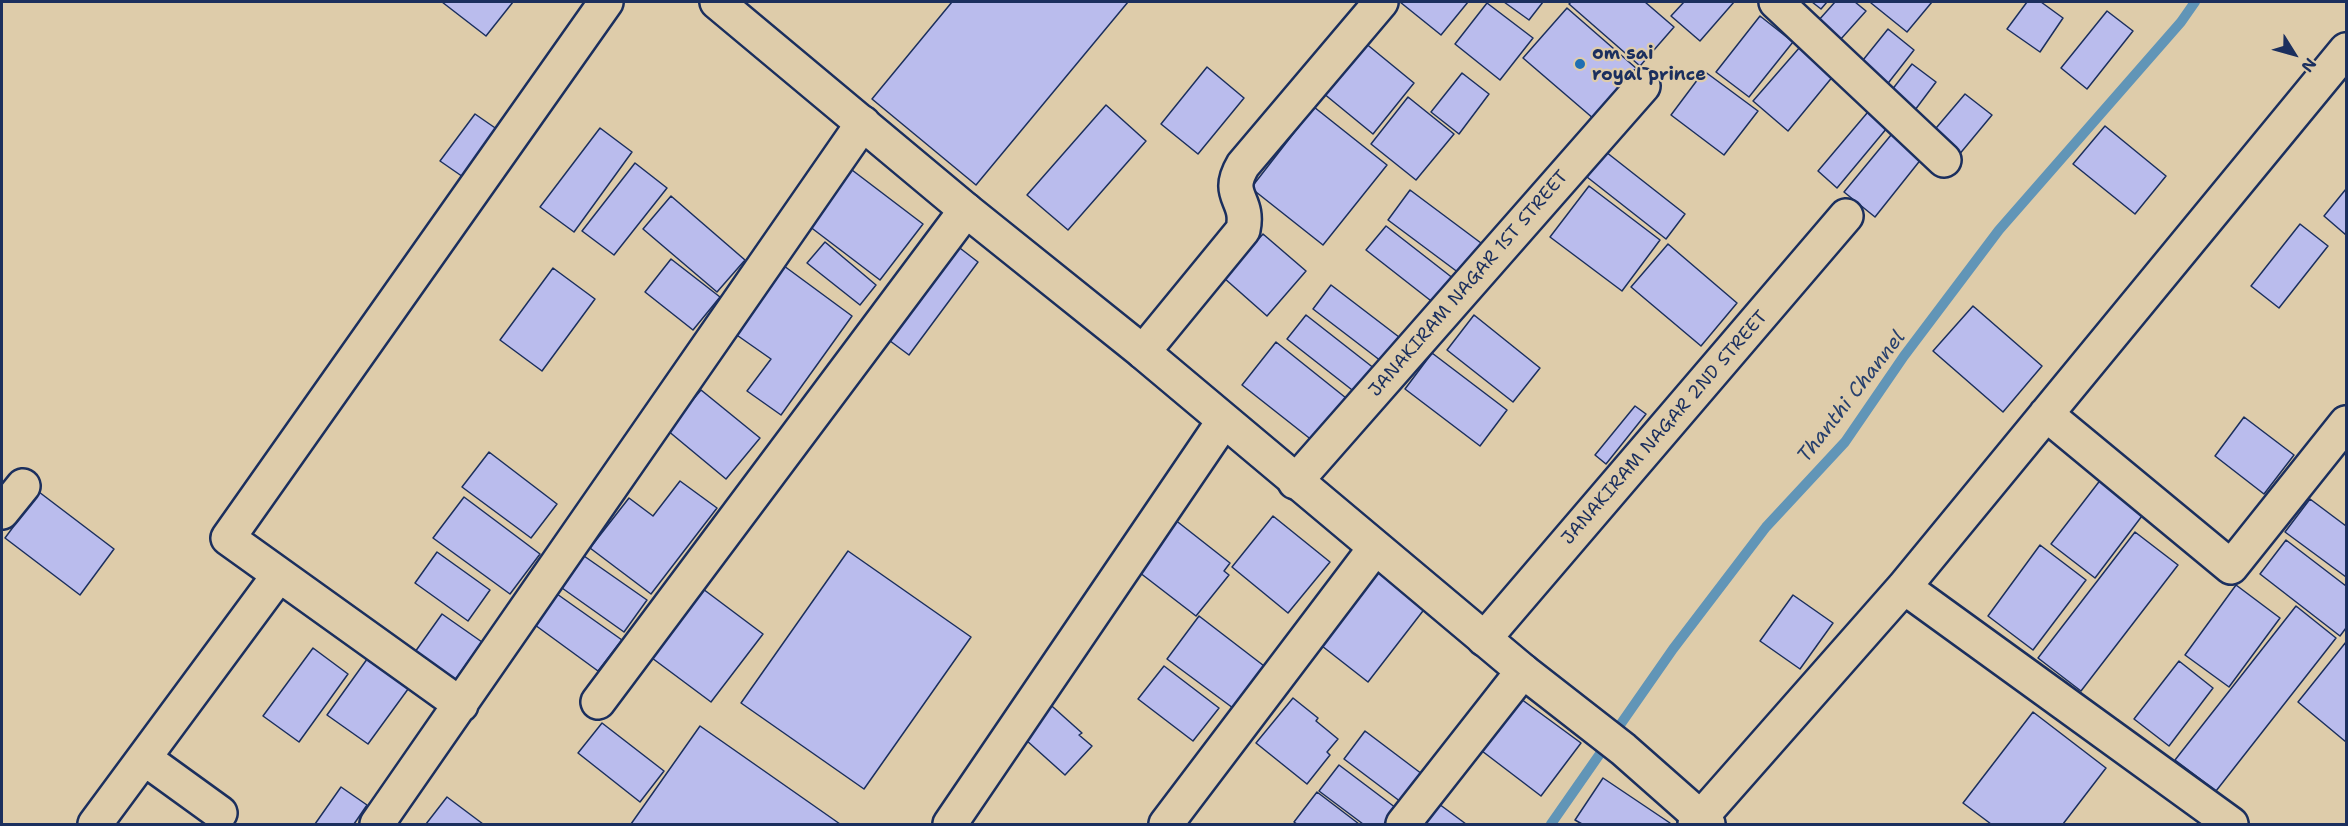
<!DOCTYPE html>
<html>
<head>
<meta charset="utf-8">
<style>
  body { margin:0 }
  #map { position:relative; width:2348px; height:826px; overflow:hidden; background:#deccaa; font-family:"Shantell Sans",sans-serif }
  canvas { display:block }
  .frame { position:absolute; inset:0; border:3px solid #1b2f5e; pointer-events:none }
  .north { position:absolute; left:2264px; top:24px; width:60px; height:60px; -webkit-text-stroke:4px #deccaa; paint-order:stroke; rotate:127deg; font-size:16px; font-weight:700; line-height:24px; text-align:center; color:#1b2f5e }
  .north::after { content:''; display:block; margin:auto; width:21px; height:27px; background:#1b2f5e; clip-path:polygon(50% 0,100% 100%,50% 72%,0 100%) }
</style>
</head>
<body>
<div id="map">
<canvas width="2348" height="826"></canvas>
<div class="frame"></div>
<div class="north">N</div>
</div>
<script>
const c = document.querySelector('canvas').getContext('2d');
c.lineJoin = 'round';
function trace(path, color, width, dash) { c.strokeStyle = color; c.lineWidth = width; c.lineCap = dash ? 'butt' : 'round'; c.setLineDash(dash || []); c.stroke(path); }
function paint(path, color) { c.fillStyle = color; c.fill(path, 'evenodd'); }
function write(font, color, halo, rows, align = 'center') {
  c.font = font + ' "Shantell Sans",sans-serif'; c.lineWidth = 4.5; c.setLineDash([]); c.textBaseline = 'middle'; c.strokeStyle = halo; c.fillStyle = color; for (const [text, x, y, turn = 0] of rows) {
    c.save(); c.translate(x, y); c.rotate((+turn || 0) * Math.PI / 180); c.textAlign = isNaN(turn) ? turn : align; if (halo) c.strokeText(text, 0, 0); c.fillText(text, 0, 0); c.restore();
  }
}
trace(new Path2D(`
  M1551 824 1673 649 1766 527 1845 442 1904 356 1999 230 2181 22 2195 2`), '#6195b7', 10);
const building = new Path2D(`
  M442 2H513L486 36Z
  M952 2H1128L976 185 872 99Z
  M1400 2H1468L1441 35Z
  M1504 2H1543L1529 20Z
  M1571 2H1645L1674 27 1640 66 1569 4Z
  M1684 2H1734L1700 41 1671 16Z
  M1812 2H1827L1821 9Z
  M1835 2H1855L1866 11 1840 40 1818 21Z
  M1873 2H1932L1907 32 1871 3Z
  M2027 2H2041L2063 18 2040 52 2007 29Z
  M1487 3 1533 38 1500 80 1455 44Z
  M1567 8 1637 69 1594 119 1523 58Z
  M2107 11 2133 31 2087 89 2061 68Z
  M1760 16 1793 42 1749 97 1716 72Z
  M1888 29 1914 50 1882 91 1855 70Z
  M1364 42 1414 83 1373 134 1323 93Z
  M1800 47 1834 75 1788 131 1753 101Z
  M1912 64 1936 82 1912 114 1888 95Z
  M1207 67 1244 98 1198 154 1161 124Z
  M1704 71 1758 111 1724 155 1671 115Z
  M1462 73 1489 94 1459 134 1431 112Z
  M1965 94 1992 115 1958 156 1931 134Z
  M1408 97 1454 134 1416 180 1371 144Z
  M1106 105 1146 141 1068 230 1027 195Z
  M1873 106 1892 122 1837 188 1818 171Z
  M1314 107 1387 165 1323 245 1251 188Z
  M475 114 501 132 466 179 440 161Z
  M2105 126 2166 176 2135 214 2073 164Z
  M600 128 632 152 574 232 540 207Z
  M1896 129 1926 153 1875 217 1844 192Z
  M1606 152 1685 214 1666 239 1587 177Z
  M635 163 667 188 614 255 582 231Z
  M852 170 923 224 880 280 809 226Z
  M1589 186 1660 240 1622 291 1550 237Z
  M2346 189V235L2324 216Z
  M1410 190 1485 246 1463 276 1388 220Z
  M671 196 745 260 717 292 643 229Z
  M2300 224 2328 246 2279 308 2251 286Z
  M1386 226 1454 279 1435 304 1366 250Z
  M1263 234 1306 271 1267 316 1224 278Z
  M825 242 876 285 860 305 807 263Z
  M952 242 978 262 909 355 882 335Z
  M1668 244 1737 303 1701 346 1631 287Z
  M671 259 720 297 693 330 645 292Z
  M780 263 852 316 781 415 747 391 771 359 731 331Z
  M553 268 595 299 542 371 500 340Z
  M1331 285 1399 337 1381 361 1313 309Z
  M1973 306 2042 366 2003 412 1933 351Z
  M1306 315 1375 369 1356 393 1287 339Z
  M1474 315 1540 368 1513 402 1447 350Z
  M1276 342 1346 398 1313 441 1242 385Z
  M1432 353 1507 410 1480 446 1405 389Z
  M701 390 760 438 726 479 667 430Z
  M1635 406 1646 414 1606 464 1595 455Z
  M2244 417 2294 455 2264 494 2215 456Z
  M489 452 557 504 531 538 462 487Z
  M2105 474 2148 508 2095 578 2051 544Z
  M680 481 717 508 651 594 590 548 629 498 653 516Z
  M39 492 114 549 80 595 5 538Z
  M464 497 540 554 510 594 433 538Z
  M2310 499 2346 526V577L2285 532Z
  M1273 516 1330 562 1288 613 1232 567Z
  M1174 519 1230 563 1224 571 1229 575 1196 616 1135 569Z
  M2135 532 2178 565 2081 691 2038 658Z
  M2286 540 2346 586V628L2340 636 2260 574Z
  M2040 545 2086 580 2033 650 1988 616Z
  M848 551 971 637 864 789 741 703Z
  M437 552 490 590 468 621 415 583Z
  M584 556 647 600 624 632 562 588Z
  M1379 572 1426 607 1368 682 1322 646Z
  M2236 585 2280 618 2229 687 2185 655Z
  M703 589 763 634 711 702 652 658Z
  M557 594 622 640 598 671 535 625Z
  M1793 595 1833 623 1800 669 1760 641Z
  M2296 606 2336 638 2216 791 2175 760Z
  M442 614 482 642 455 680 415 652Z
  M1199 616 1268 669 1237 711 1167 659Z
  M2346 642V742L2298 702Z
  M313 648 348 674 299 742 263 716Z
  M370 655 411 685 368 744 327 715Z
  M2179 661 2213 688 2169 746 2134 719Z
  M1164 666 1219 708 1193 741 1138 699Z
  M1293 698 1318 718 1316 721 1338 739 1327 752 1330 755 1307 784 1256 743Z
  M1044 699 1082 733 1079 735 1092 746 1065 775 1016 731Z
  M1521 699 1581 743 1541 796 1482 751Z
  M2033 712 2106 768 2063 824H1991L1963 803Z
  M602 723 664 771 640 802 578 753Z
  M700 726 840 824H631Z
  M1365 731 1422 774 1401 802 1344 759Z
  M1339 765 1396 808 1384 824H1363L1319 791Z
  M1603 778 1670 823 1669 824H1582L1575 820Z
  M341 787 367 805 354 824H315Z
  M1317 792 1359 824H1297L1294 822Z
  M447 797 483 824H426Z
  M1439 804 1466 824H1424Z`);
paint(building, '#babced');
trace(building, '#1b2f5e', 1.5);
const street = new Path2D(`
  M1776 2 1944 160
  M1143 352 1243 230C1250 198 1224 197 1243 165L1381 2
  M2046 414 2231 567 2346 423
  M1295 482 1643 86
  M2 512 23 486
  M1904 587 2231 824
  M1484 639 1846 216
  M598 702 966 210
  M461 705 228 538 606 2
  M144 758 220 813
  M95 824 279 575
  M377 824 863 123
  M950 824 1223 422
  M1166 824 1375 548
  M1403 824 1523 671
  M1695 824 1904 587 2346 50`);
const secondary = new Path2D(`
  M717 2 966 210 1143 352 1523 671 1623 749 1708 824`);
trace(street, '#1b2f5e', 38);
trace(secondary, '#1b2f5e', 38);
trace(street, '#deccaa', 33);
trace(secondary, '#deccaa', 33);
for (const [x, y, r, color] of [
  [1580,64,6,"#1f6fb2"]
]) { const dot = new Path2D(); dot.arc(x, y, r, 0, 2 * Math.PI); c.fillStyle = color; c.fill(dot); trace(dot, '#deccaa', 2); }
write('bold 18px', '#1b2f5e', '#deccaa', [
  ["om sai",1592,54],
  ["royal prince",1592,75]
], 'left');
write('18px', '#1b2f5e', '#deccaa', [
  ["JANAKIRAM NAGAR 1ST STREET",1469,284,-49],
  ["JANAKIRAM NAGAR 2ND STREET",1665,428,-49]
]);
write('italic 20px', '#27406d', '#deccaa', [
  ["Thanthi Channel",1852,397,-52]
]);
</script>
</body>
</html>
